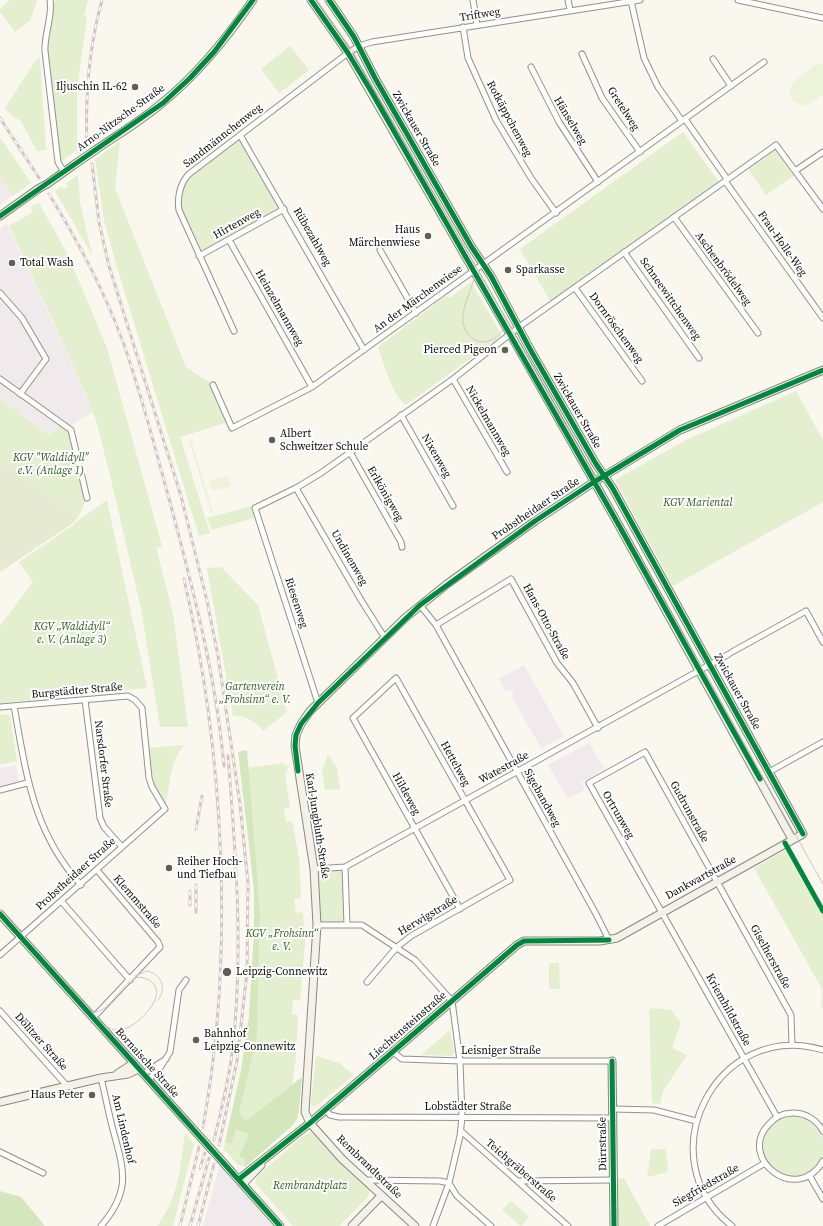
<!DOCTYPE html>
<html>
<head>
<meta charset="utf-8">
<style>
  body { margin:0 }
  canvas { display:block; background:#faf7ee }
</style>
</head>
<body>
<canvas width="823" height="1226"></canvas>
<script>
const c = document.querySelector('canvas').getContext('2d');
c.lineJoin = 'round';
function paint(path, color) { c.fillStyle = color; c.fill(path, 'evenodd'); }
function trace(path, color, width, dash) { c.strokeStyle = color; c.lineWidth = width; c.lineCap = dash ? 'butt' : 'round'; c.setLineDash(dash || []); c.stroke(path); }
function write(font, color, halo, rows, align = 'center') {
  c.font = font + ' "Source Serif 4",serif'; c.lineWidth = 4; c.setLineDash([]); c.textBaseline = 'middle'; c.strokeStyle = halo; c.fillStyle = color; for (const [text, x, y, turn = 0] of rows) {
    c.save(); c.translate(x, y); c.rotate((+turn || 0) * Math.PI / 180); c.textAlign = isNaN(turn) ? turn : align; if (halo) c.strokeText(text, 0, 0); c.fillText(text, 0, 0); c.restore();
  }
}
paint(new Path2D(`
  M0 151 24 187 0 204Z
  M7 224 67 353 92 412 70 426 63 421 52 436 0 399V229Z
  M524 665 564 736 541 748 511 696 514 694 511 689 506 692 499 679Z
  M589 743 604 769 581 783 585 790 568 799 548 765Z
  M16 765 19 783 0 787V768Z
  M221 1160 280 1226H203Z`), '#f1eaec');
paint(new Path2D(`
  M10 0H37L30 21 15 32 0 12V9Z
  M55 0H88L84 16 87 17 77 89V150L61 162C55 114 39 45 55 0Z
  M290 46 309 70 279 93 261 69Z
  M40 58 46 150 37 151 20 120 13 117 5 108 36 60Z
  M683 132 719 182 551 302 520 249Z
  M240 135 284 209 199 256 178 206 186 178Z
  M0 137 31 183 13 196 0 176Z
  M120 141 115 188 186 367 213 385 229 422 180 437 210 533 199 536 116 264 104 220 95 159Z
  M774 148 776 149 795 175 766 195 747 167Z
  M78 175 80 202 92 255 55 191 62 186 64 189 68 187 66 183Z
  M39 203 68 255 107 348 162 546 161 548 156 547 173 613 188 727H160L141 609 113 488 96 420 68 354 9 226 33 212 30 207Z
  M471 282 501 334 500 337 406 405C393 397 383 362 378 347L446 296 450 298Z
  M796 391 823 440V502L673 586 615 480 686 440Z
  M0 399 51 436 61 423 71 430 87 498 78 517 0 461Z
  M107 500 147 688 0 703V626L33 582 19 562 72 526H73L76 522Z
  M251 506 254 518 212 530 207 518Z
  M221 567 258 605 287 712 263 731C257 722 244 714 233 716L207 568Z
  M0 715H10L17 761 0 765Z
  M184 745C169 763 170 787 165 809L152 787 146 748Z
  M328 754 337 768 340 789 325 790 322 771Z
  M283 763 289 767 285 773 290 808 284 809 286 822 292 821 299 857 301 898 294 899 296 913 303 912 305 942 300 1000H293L292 1014 298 1015 296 1057 292 1085 246 1121 239 1113 257 1037 260 912 247 768Z
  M787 849 823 913V1009L821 1008 822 989 754 868Z
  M345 867 347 925H317L314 869Z
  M549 963H559L560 989H549Z
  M652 1008 671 1010 681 1023 672 1048 687 1055 663 1091 660 1104 652 1103 649 1010Z
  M450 1030 455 1052 452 1056 421 1055Z
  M316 1056 339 1063 354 1075 316 1106H313L311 1102Z
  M762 1146a31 31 0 1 1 62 0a31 31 0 1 1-62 0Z
  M236 1128 249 1134 239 1156 244 1158 245 1167 238 1165 224 1149 225 1142 231 1144Z
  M311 1132 315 1134 370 1190 368 1197 339 1226H293L255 1183 257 1176 303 1136Z
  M185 1133 194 1144 173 1226H157C179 1197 180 1168 185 1133Z
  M651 1149H666L668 1172 647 1177Z
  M624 1178 650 1226H614L613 1180Z
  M511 1201 529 1217 521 1226 502 1210Z`), '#e3efce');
paint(new Path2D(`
  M247 750 260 912 257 1037 239 1113 246 1121 302 1077 299 1110 297 1119 292 1126 245 1167 244 1158 239 1156 249 1134 236 1129 231 1144 225 1142 241 1070 249 1016 254 931V891L250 854 238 752Z
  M0 1191 21 1197 45 1226H0Z`), '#d4e6bc');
paint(new Path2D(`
  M0 461 78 517 73 523 0 572Z`), '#e6ead2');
paint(new Path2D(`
  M823 63V94L807 106 794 102 789 94 792 83 816 64Z
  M191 439 213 512 211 513 189 440Z
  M228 476 231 486 212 491 209 481Z`), '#edf3d8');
const street = new Path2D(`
  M50 0C53 16 44 34 45 51L58 162 64 172
  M473 0 477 25
  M568 0 570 10
  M738 0 823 18
  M631 1 644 58 658 87 682 121
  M463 27 468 58 496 120 531 178 556 213
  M582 54 602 98 640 152
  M713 59 731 86
  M531 67 559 122 598 182
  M685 119 727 179
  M240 135 364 350
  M795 171 823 152
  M725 181 823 318
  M674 217 758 333
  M229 240 312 387
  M380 250 416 313
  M624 252 699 358
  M199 256 284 209
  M575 288 642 381
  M0 293 22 318 46 359 20 394
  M234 331 179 210C177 198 180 183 189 174L348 53 359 46 372 42 640 0
  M0 379 71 430 87 498
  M453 379 507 472
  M213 385 232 428 312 387 764 62
  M401 415 453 506
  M350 452 401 542 402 547
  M296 488 361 600 385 638
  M420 605 436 625 596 914 609 940
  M436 625 511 579 557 663 573 683 598 728
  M732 652 806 611 823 642
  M85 700 100 818 104 827 122 847
  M318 703 255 508 296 488 321 473 453 379 519 327 776 145 823 209
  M14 706C26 773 33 832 81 885
  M0 707 128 696 135 700 142 708 149 778 152 787 165 809 0 955
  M769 772 823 742
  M0 790 27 783
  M345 867 347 925
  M314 869 345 867 729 654
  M62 902 130 980
  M317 925H362L415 960 452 1001 460 1061 462 1117 460 1136 449 1183 433 1226
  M367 982 397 947 411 936 510 880 396 678 353 718 460 909
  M0 1011 67 1086
  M93 1018 160 947 158 942 97 870
  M393 1052 402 1059 460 1061H612
  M143 1074 166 1059
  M101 1078C105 1094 108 1110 112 1126 123 1168 133 1189 101 1226
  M148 1080 160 1068 170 1052 179 990 186 980
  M325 1109 330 1115 339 1117 613 1118
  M613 1109 654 1110 696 1121
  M777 1117 589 783 645 752 791 1015 792 1045
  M461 1131 568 1226
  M823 1131C817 1120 806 1113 793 1113 784 1113 775 1117 769 1124 736 1158 797 1206 823 1161
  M0 1152 43 1173
  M809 1175 823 1199
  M364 1180 440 1181 449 1183 457 1196 491 1226
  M518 1181 613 1180
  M658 1226 765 1163
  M732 1226C645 1158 717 1018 823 1050`);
const secondary = new Path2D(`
  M311 0 348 53 516 344 617 522 792 839
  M94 151C117 135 141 121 162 103 198 74 227 38 253 0
  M47 184 75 164
  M0 216 38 189
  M0 914 194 1130
  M612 1061 614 1226
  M117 1074 134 1063
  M0 1102 101 1078 128 1074 138 1069
  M221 1160 280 1226
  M239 1179 310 1123 517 945 524 941H600L617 938 803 834 612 487 596 464 530 349 491 276 471 246 375 78 354 37 329 0
  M243 1184 261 1165
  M352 1226 381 1196
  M415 1226 342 1159 310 1123 305 1112 317 925 314 869 295 746 296 735 301 724 310 711 405 618 447 584 535 521 594 482 680 430 823 370`);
trace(street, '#93918d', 7);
trace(secondary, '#898884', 9);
trace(street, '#fefefc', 5);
trace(secondary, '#f4f2e8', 7);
trace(new Path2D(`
  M317 0 352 50 498 305 823 884
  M0 218 164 104 192 79 216 53 255 0
  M474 266C478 287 456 309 465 329 476 353 507 340 506 317
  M0 912 103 1024 283 1226
  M135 976 147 971C162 974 167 989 158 1000
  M90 1012C115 1017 124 965 149 980 171 993 139 1025 124 1029 117 1031 112 1030 106 1026
  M158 1093 184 1123`), '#d6c4c4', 1);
const rail = new Path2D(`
  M0 118 39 178
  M87 145C85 96 89 47 102 0
  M92 164 99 222 109 266 181 496 207 601 218 656 240 804 248 883 247 972 237 1061 219 1145
  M49 194C78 241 104 290 123 342 142 395 155 449 170 502 193 589 216 676 224 766
  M184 579C224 751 235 954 203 1127
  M196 829 202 796
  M196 885V912
  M190 891V905
  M214 1140C221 1112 228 1083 232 1054 244 955 236 855 228 756
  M200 1168 205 1153
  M180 1226 199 1147
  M190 1226 209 1158
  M198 1226 214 1164`);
trace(rail, '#d6c4c4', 3);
trace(rail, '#fff', 1.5, [4.5]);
const secondaryBridge = new Path2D(`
  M75 164 94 151
  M38 189 47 184
  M194 1130 221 1160`);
trace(secondaryBridge, '#898884', 9, []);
trace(secondaryBridge, '#f4f2e8', 7);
trace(new Path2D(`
  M311 0 348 53 371 91 617 522 760 779
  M329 0 354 37 375 78 471 246 491 276 530 349 596 464 612 487 803 834
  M0 216 163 103 190 78 214 52 253 0
  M298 771 295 746 296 735 301 724 318 703 420 605 535 521 594 482 680 430 823 370
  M785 843 823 911
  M0 914 280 1226
  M612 1061 614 1226
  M239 1179 310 1123 517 945 524 941 609 940`), '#00873e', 5);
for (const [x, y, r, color] of [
  [135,87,4,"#5f5e5a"],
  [428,236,4,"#5f5e5a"],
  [12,263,4,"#5f5e5a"],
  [508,270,4,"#5f5e5a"],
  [505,350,4,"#5f5e5a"],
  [272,440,4,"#5f5e5a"],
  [169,868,4,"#5f5e5a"],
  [227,972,5,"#5f5e5a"],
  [196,1040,4,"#5f5e5a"],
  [92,1095,4,"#5f5e5a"]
]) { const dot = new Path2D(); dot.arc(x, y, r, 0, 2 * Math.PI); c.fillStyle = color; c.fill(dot); trace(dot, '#fff', 1.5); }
write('11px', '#0b0b0b', '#fff', [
  ["Triftweg",480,15,-9],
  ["Gretelweg",623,109,57],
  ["Arno-Nitzsche-Straße",121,118,-36],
  ["Rotkäppchenweg",509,119,62],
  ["Hänselweg",570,121,59],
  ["Zwickauer Straße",416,129,60],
  ["Sandmännchenweg",223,136,-38],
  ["Hirtenweg",237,224,-29],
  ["Rübezahlweg",312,237,60],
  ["Frau-Holle-Weg",782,244,55],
  ["Aschenbrödelweg",723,269,54],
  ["An der Märchenwiese",418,299,-36],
  ["Schneewittchenweg",670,299,55],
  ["Heinzelmannweg",279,308,60],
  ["Dornröschenweg",616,328,54],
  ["Zwickauer Straße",577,411,60],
  ["Nickelmannweg",488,421,60],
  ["Nixenweg",436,456,60],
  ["Erlkönigweg",385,494,60],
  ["Probstheidaer Straße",536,509,-34],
  ["Undinenweg",349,558,60],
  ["Riesenweg",296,603,72],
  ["Hans-Otto-Straße",546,622,61],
  ["Burgstädter Straße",77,691,-5],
  ["Zwickauer Straße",737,692,61],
  ["Narsdorfer Straße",103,764,83],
  ["Hettelweg",455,764,61],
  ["Watestraße",504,768,-29],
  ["Hildeweg",406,794,61],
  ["Sigebandweg",542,798,61],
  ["Gudrunstraße",689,812,61],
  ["Ortrunweg",618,815,60],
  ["Karl-Jungbluth-Straße",317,826,81],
  ["Probstheidaer Straße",76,874,-42],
  ["Dankwartstraße",701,878,-29],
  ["Klemmstraße",137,902,49],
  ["Herwigstraße",428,916,-31],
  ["Giselherstraße",770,957,61],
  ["Kriemhildstraße",728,1010,61],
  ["Liechtensteinstraße",408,1026,-41],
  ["Dölitzer Straße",41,1042,48],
  ["Leisniger Straße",501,1051],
  ["Bornaische Straße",147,1063,48],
  ["Lobstädter Straße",468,1107],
  ["Am Lindenhof",123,1129,77],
  ["Dürrstraße",603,1144,-91],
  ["Rembrandtstraße",369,1167,44],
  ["Teichgräberstraße",521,1171,41],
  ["Siegfriedstraße",706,1186,-30]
]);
write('11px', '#0b0b0b', '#fff', [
  ["Iljuschin IL-62",127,87,"right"],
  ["Haus",420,230,"right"],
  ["Märchenwiese",420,243,"right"],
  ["Total Wash",20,263],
  ["Sparkasse",516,270],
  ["Pierced Pigeon",497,350,"right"],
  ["Albert",280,434],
  ["Schweitzer Schule",280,447],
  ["Reiher Hoch-",177,862],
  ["und Tiefbau",177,875],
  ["Leipzig-Connewitz",236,972],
  ["Bahnhof",204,1034],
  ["Leipzig-Connewitz",204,1047],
  ["Haus Peter",84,1095,"right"]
], 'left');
write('italic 11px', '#2d611d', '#fff', [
  ["KGV \"Waldidyll\"",51,458],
  ["e.V. (Anlage 1)",51,471],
  ["KGV Mariental",698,503],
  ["KGV „Waldidyll“",72,627],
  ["e. V. (Anlage 3)",72,640],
  ["Gartenverein",255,687],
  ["„Frohsinn“ e. V.",255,700],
  ["KGV „Frohsinn“",282,934],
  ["e. V.",282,947],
  ["Rembrandtplatz",310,1186]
]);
</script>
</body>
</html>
